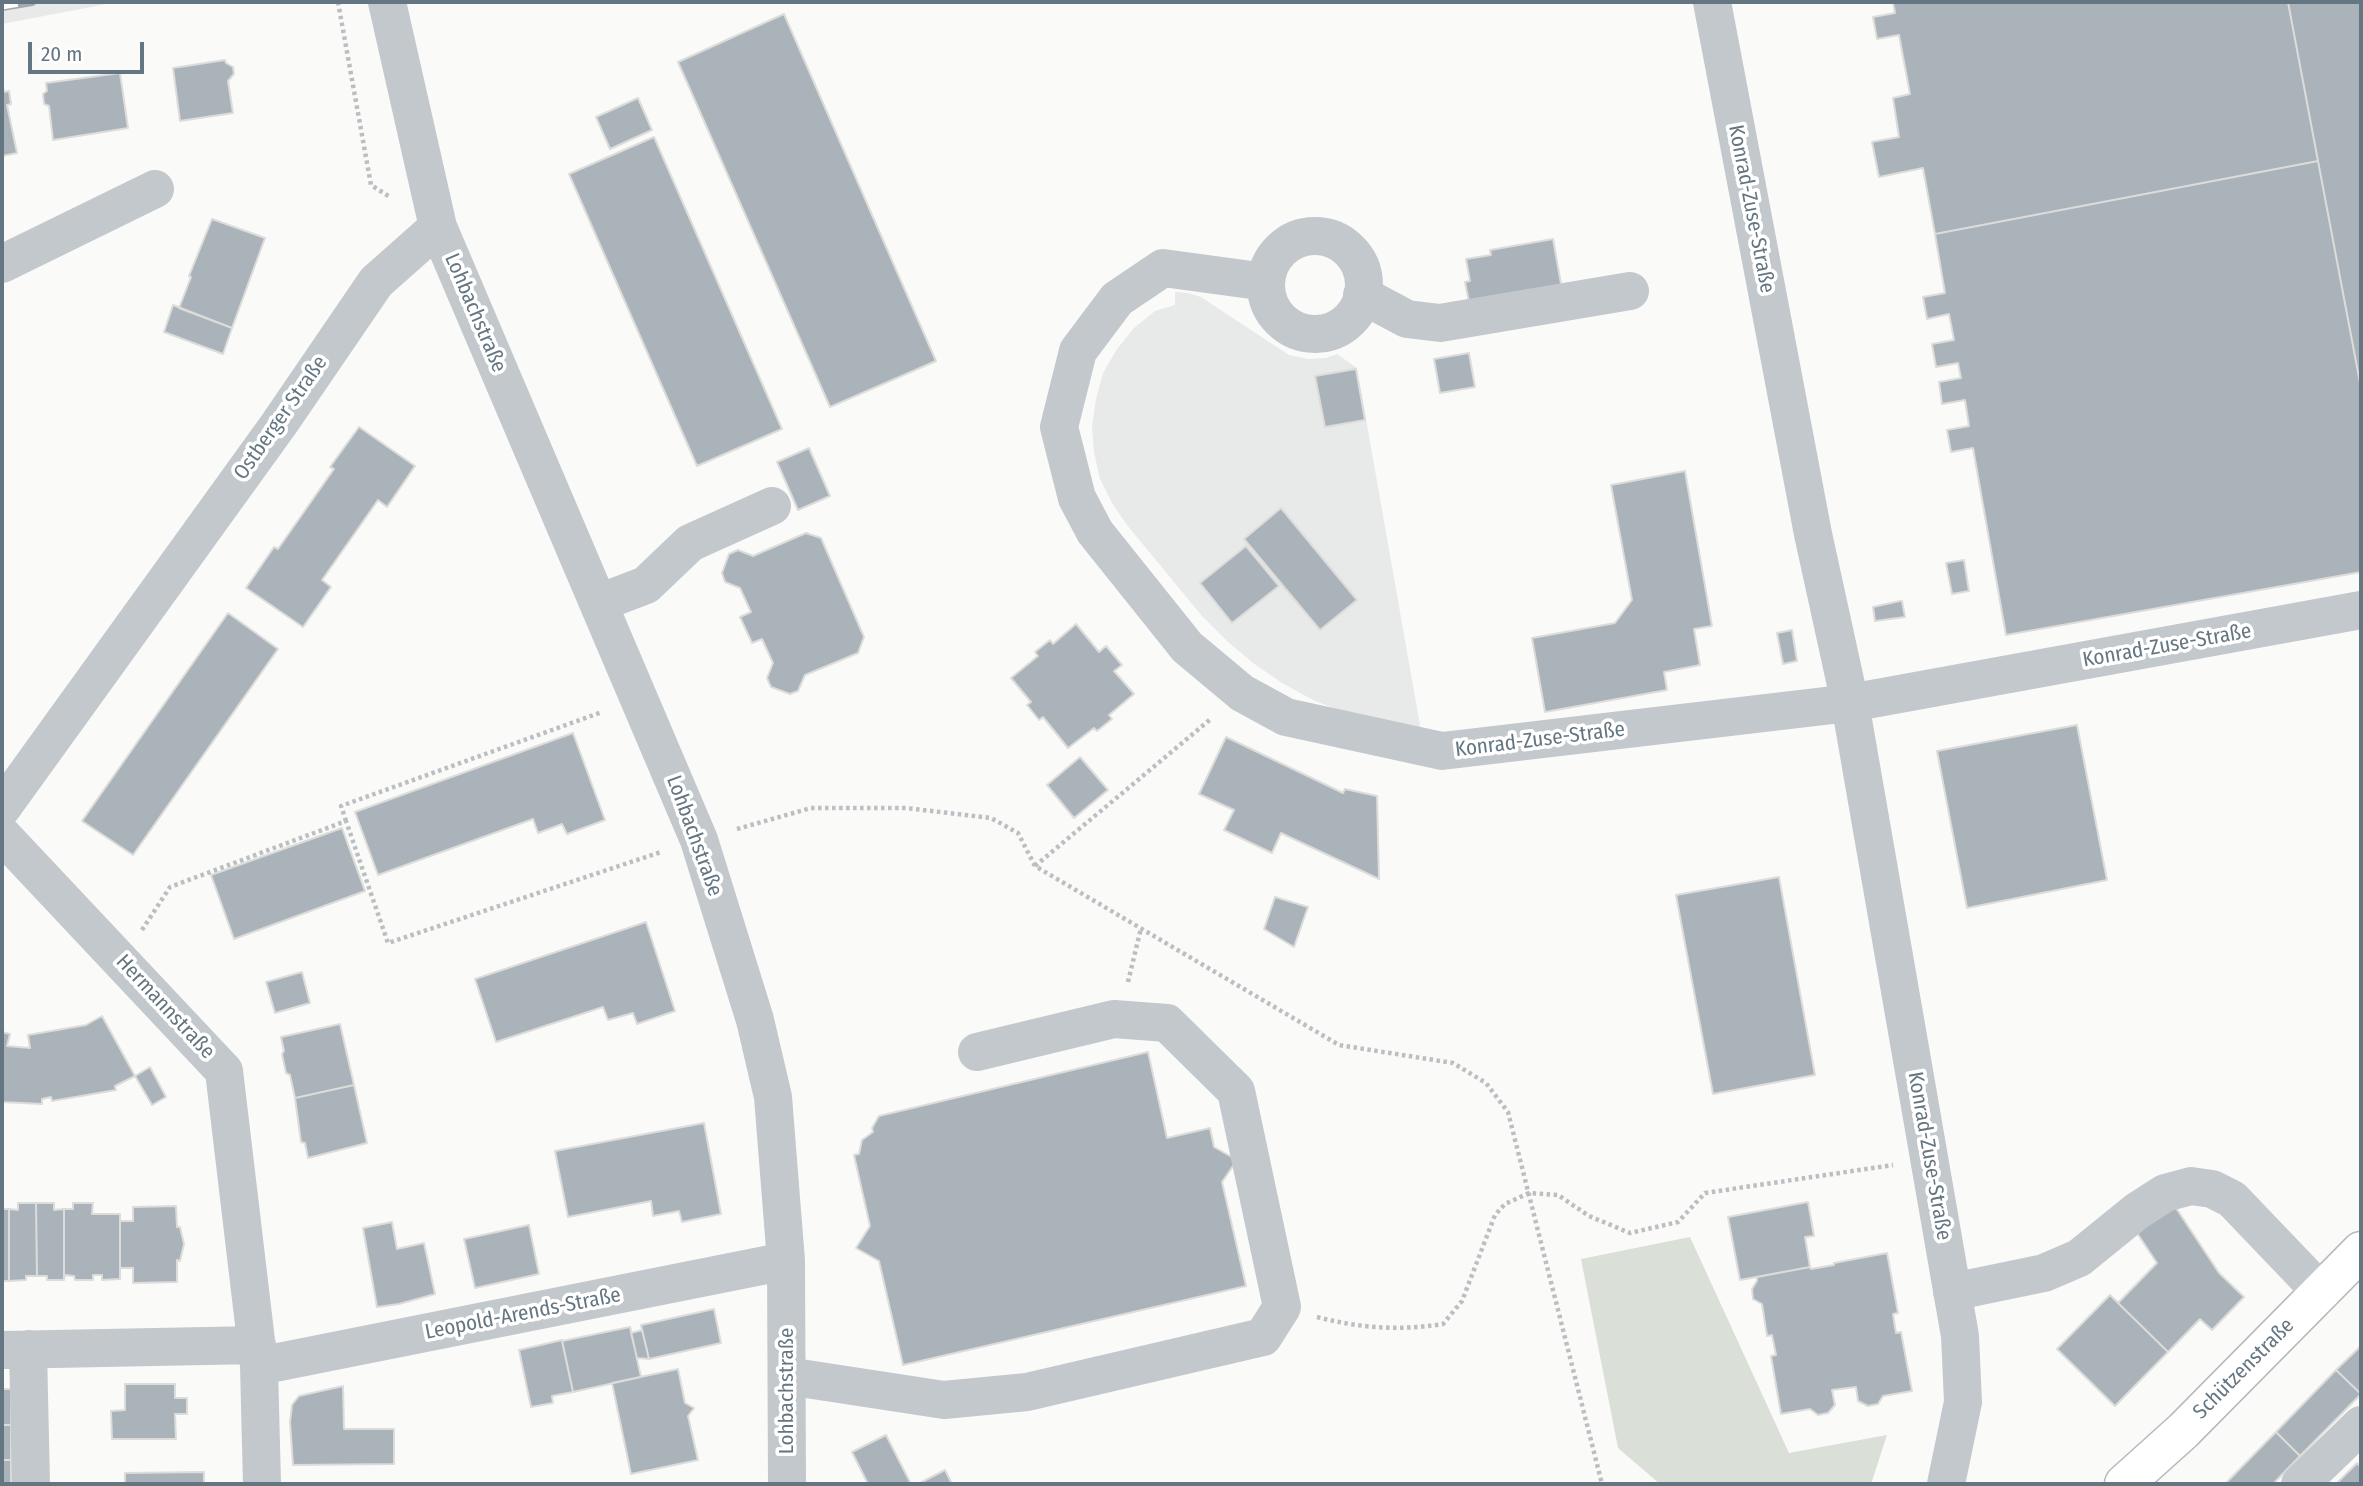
<!DOCTYPE html>
<html>
<head>
<meta charset="utf-8">
<style>
  body { margin:0 }
  #map { position:relative; width:2363px; height:1486px; overflow:hidden; background:#fafaf8; font-family:"Fira Sans Condensed",sans-serif }
  canvas { display:block }
  .frame { position:absolute; inset:0; border:4px solid #657683; pointer-events:none }
  .scale { position:absolute; left:28px; top:42px; width:116px; height:32px; box-sizing:border-box; border:4px solid #657683; border-top:0; padding-left:9px; font-size:21px; line-height:24px; white-space:nowrap; color:#657683; -webkit-text-stroke:5px #fff; paint-order:stroke }
</style>
</head>
<body>
<div id="map">
<canvas width="2363" height="1486"></canvas>
<div class="frame"></div>
<div class="scale">20 m</div>
</div>
<script>
const c = document.querySelector('canvas').getContext('2d');
c.lineJoin = 'round';
function paint(path, color) { c.fillStyle = color; c.fill(path, 'evenodd'); }
function trace(path, color, width, dash) { c.strokeStyle = color; c.lineWidth = width; c.lineCap = dash ? 'butt' : 'round'; c.setLineDash(dash || []); c.stroke(path); }
function write(font, color, halo, rows, align = 'center') {
  c.font = font + ' "Fira Sans Condensed",sans-serif'; c.lineWidth = 7; c.setLineDash([]); c.textBaseline = 'middle'; c.strokeStyle = halo; c.fillStyle = color; for (const [text, x, y, turn = 0] of rows) {
    c.save(); c.translate(x, y); c.rotate((+turn || 0) * Math.PI / 180); c.textAlign = isNaN(turn) ? turn : align; if (halo) c.strokeText(text, 0, 0); c.fillText(text, 0, 0); c.restore();
  }
}
paint(new Path2D(`
  M2 2H117L2 24Z
  M1175 292 1188 293 1201 297 1289 355 1308 359 1326 358 1337 354 1357 368 1421 731 1345 713 1313 700 1282 683 1253 663 1227 641 1202 616 1127 525 1112 503 1100 479 1094 452 1092 426 1096 399 1103 373 1117 349 1134 328 1155 311 1175 305Z`), '#e8e9e9');
paint(new Path2D(`
  M1690 1237 1789 1453 1887 1435 1871 1484H1660L1618 1448 1581 1259Z`), '#dadfd7');
const building = new Path2D(`
  M1893 2H2288L2318 161 1935 234 1923 168 1879 177 1872 142 1899 137 1893 98 1910 94 1899 35 1877 39 1873 17 1895 13Z
  M2288 2H2361V388L2318 161Z
  M784 14 936 361 830 407 678 62Z
  M225 60 226 63 233 67 234 74 228 81 233 113 180 121 173 68Z
  M120 73 128 128 53 140 49 106 44 104 43 94 47 91 46 83Z
  M2 82 4 92 9 91 11 104 7 105 17 153 2 156Z
  M638 98 652 130 610 149 596 117Z
  M654 137 782 429 697 466 569 174Z
  M2318 161 2361 388V572L2006 635 1973 448 1951 452 1947 430 1969 426 1965 400 1942 404 1939 382 1961 378 1958 363 1936 367 1932 344 1954 340 1949 314 1927 319 1923 297 1945 293 1935 234Z
  M212 219 265 238 232 328 179 308 191 277 189 276Z
  M1553 239 1563 295 1471 312 1465 282 1470 281 1466 259 1491 255 1490 250Z
  M173 305 232 328 223 354 164 332Z
  M1469 353 1475 387 1440 393 1434 359Z
  M1356 369 1365 420 1325 427 1315 376Z
  M359 427 415 466 387 507 378 500 322 580 331 587 303 627 246 588 274 547 278 549 334 469 330 467Z
  M809 448 830 496 798 510 777 462Z
  M1685 471 1712 626 1694 629 1700 665 1664 672 1667 690 1545 712 1532 638 1615 623 1632 600 1611 485Z
  M1281 508 1357 600 1320 630 1244 539Z
  M806 533 821 538 864 637 858 653 805 675 798 691 790 694 771 687 767 678 773 663 762 639 752 643 740 617 751 612 740 588 725 582 722 573 729 554 738 550 753 556Z
  M1246 546 1279 586 1232 623 1200 583Z
  M1964 560 1969 591 1952 594 1946 563Z
  M1900 601H1902L1905 617 1875 621 1873 607Z
  M228 613 278 649 133 855 82 821Z
  M1076 624 1099 652 1106 646 1122 665 1114 671 1134 694 1109 715 1112 719 1097 731 1094 728 1068 748 1043 717 1039 720 1027 705 1031 702 1011 678 1038 656 1035 652 1050 640 1053 644Z
  M1792 630 1797 661 1783 664 1777 633Z
  M2077 725 2107 880 1967 908 1937 751Z
  M573 733 605 820 567 834 562 824 538 833 533 819 378 875 355 812Z
  M1226 737 1343 793 1345 789 1377 796 1379 879 1281 833 1272 853 1224 830 1234 810 1199 794Z
  M1080 757 1108 790 1074 818 1047 785Z
  M342 828 365 891 234 939 211 875Z
  M1779 877 1815 1075 1713 1094 1676 895Z
  M1275 897 1308 907 1294 947 1264 929Z
  M646 922 675 1011 637 1024 633 1013 608 1020 603 1007 496 1042 475 979Z
  M302 972 310 1003 275 1013 266 982Z
  M102 1016 135 1076 115 1086 116 1090 52 1101 51 1097 42 1099V1104L2 1102V1032L10 1034 7 1046 30 1048 28 1035 86 1025Z
  M340 1024 354 1085 295 1098 290 1075 286 1073 282 1054 284 1051 281 1037Z
  M1148 1052 1167 1138 1210 1128 1214 1147 1237 1160 1222 1182 1246 1286 903 1365 879 1261 856 1248 870 1226 854 1155 859 1154 862 1140 873 1132 872 1128 879 1116Z
  M150 1067 166 1097 152 1105 135 1076Z
  M354 1085 367 1143 308 1158 305 1143 301 1142 295 1098Z
  M704 1123 721 1214 682 1222 679 1211 653 1216 651 1201 568 1217 555 1151Z
  M1808 1202 1814 1236 1805 1237 1810 1267 1740 1280 1728 1217Z
  M2172 1202 2219 1273 2244 1297 2212 1330 2200 1319 2168 1352 2118 1303 2157 1263 2133 1227Z
  M18 1203H36L37 1276H26V1280L9 1281V1209L18 1210Z
  M36 1203H54V1210L64 1209V1280H47V1276H37Z
  M73 1203H93L92 1214H120V1279L102 1280V1275H93V1280H75L74 1276 65 1275 64 1280V1209H73Z
  M176 1206 177 1227H180L184 1244 180 1261 177 1260V1282L133 1283V1268H120V1221H133V1207Z
  M2 1209H9V1281H2Z
  M392 1222 397 1249 424 1243 435 1294 399 1304 377 1307 363 1228Z
  M529 1225 539 1274 475 1288 464 1239Z
  M1887 1253 1898 1313 1893 1314 1896 1333 1901 1332 1912 1391 1883 1396 1878 1404 1868 1406 1858 1401 1856 1387 1832 1390 1835 1405 1828 1413 1818 1415 1810 1409 1781 1414 1771 1356 1776 1355 1772 1335 1767 1336 1762 1304 1753 1299 1752 1289 1757 1281V1277L1810 1267 1811 1269 1834 1265V1263Z
  M2110 1295 2168 1352 2115 1406 2057 1349Z
  M714 1309 721 1343 649 1359 641 1325Z
  M630 1327 641 1377 573 1392 562 1341Z
  M642 1330 649 1359 637 1358 631 1333Z
  M562 1340 573 1392 552 1396 553 1403 531 1407 519 1350Z
  M2361 1346V1394L2336 1370Z
  M678 1369 685 1403 694 1408 688 1416 698 1460 631 1474 612 1383Z
  M2336 1370 2361 1394 2300 1456 2276 1432Z
  M125 1384H175V1398H187V1414H175L176 1439H112L111 1411 125 1410Z
  M343 1386 344 1429H394V1464L293 1465 290 1422 292 1405 299 1396Z
  M2 1389H11V1425H2Z
  M2 1425H11V1460H2Z
  M2276 1432 2300 1456 2273 1484H2230L2227 1482Z
  M886 1435 911 1484H868L852 1452Z
  M2 1460H11V1484H2Z
  M2357 1463 2361 1467V1484H2336Z
  M945 1470 952 1484H918Z
  M204 1472V1484H125V1473Z`);
paint(building, '#aab3b9');
trace(building, '#dcdcda', 2);
const major = new Path2D(`
  M2124 1484 2183 1431 2361 1251`);
trace(major, '#b5babe', 41);
trace(new Path2D(`
  M338 2 371 185 390 197
  M346 821 341 806 602 712
  M737 829 811 808H906L991 818 1018 833 1035 866 1339 1045 1453 1063 1486 1083 1508 1112 1602 1484
  M1035 866 1212 718
  M142 930 170 887 346 821 388 943 661 852
  M1128 982 1141 928
  M1317 1317C1360 1328 1398 1331 1443 1324L1462 1301 1495 1215 1505 1204 1529 1193 1558 1195 1589 1216 1630 1233 1678 1222 1705 1193 1893 1165`), '#bbbfc2', 4.5, [3.5, 3.5]);
trace(new Path2D(`
  M387 2 438 227 699 840 755 1020 773 1097 786 1261 787 1484
  M1712 2 1813 534 1850 703 2361 610
  M1266 285a49 49 0 1 1 98 0a49 49 0 1 1-98 0Z
  M2 264 155 189
  M1266 282 1163 268 1117 299 1078 351 1059 427 1077 498 1095 532 1187 647 1242 693 1286 717 1442 751 1850 703 1960 1336 1963 1402 1946 1484
  M1362 295 1407 319 1440 323 1630 291
  M599 603 646 585 690 543 772 506
  M2 808 279 424 376 282 438 227
  M2 835 224 1071 259 1366 262 1484
  M1952 1292 2044 1273 2079 1258 2137 1211 2165 1193 2191 1186 2212 1189 2232 1199 2321 1292
  M28 1349 31 1484
  M2 1350 257 1345
  M259 1366 786 1261
  M787 1376 944 1400 1027 1392 1263 1337 1282 1307 1236 1091 1167 1023 1114 1019 977 1052
  M2300 1484 2361 1425`), '#c3c8cc', 38);
trace(major, '#fff', 38);
const rail = new Path2D(`
  M2 7 32 2`);
trace(rail, '#a2aab0', 8);
trace(rail, '#fff', 5, [16]);
write('21px', '#657683', '#fff', [
  ["Konrad-Zuse-Straße",1751,209,79],
  ["Lohbachstraße",475,313,67],
  ["Ostberger Straße",281,418,-55],
  ["Konrad-Zuse-Straße",2167,646,-10],
  ["Konrad-Zuse-Straße",1540,740,-7],
  ["Lohbachstraße",694,836,70],
  ["Hermannstraße",165,1007,47],
  ["Konrad-Zuse-Straße",1929,1156,80],
  ["Leopold-Arends-Straße",523,1314,-11],
  ["Schützenstraße",2244,1369,-45],
  ["Lohbachstraße",787,1391,-90]
]);
</script>
</body>
</html>
